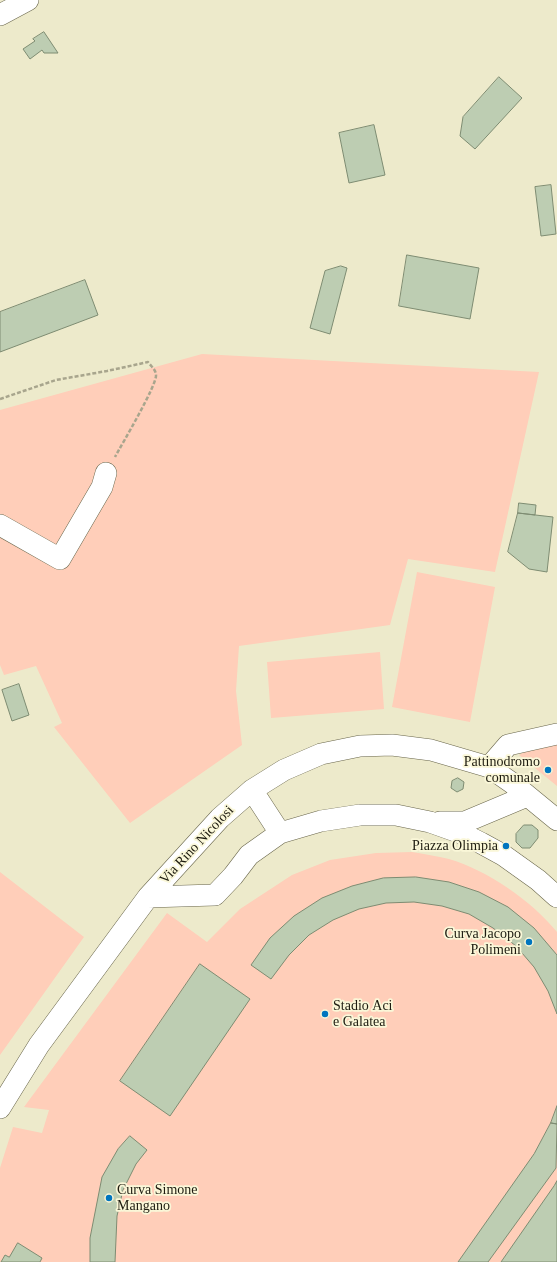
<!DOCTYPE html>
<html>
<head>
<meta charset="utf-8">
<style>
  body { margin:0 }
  canvas { display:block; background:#edeacb }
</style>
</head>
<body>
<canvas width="557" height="1262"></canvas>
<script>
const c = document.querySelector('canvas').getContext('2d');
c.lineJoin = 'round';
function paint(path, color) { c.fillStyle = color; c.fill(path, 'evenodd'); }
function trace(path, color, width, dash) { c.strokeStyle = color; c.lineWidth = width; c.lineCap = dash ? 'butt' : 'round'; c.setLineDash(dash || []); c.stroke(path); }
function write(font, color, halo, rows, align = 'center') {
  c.font = font + ' Georgia,serif'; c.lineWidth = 3.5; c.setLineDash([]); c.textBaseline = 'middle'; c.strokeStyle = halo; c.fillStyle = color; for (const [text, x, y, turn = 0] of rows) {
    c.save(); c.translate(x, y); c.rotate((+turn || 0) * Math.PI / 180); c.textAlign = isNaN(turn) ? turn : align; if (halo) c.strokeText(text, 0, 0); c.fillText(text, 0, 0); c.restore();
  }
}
paint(new Path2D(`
  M202 354 539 372 495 572 408 559 390 625 239 646 236 691 242 745 130 823 54 727 62 723 36 666 4 675 0 665V410Z
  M417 572 495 587 470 722 392 707Z
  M380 652 384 709 271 718 267 662Z
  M557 740V786L519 755 538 744Z
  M412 852C424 854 437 856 449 859 487 870 532 901 557 932V1262H0V1168L13 1127 42 1133 49 1110 24 1107 167 913 207 942 240 909 292 875 330 860 376 853Z
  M0 872 84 937 0 1055Z`), '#ffceb9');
const building = new Path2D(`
  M44 32 58 53H44L42 50 30 59 23 49 35 41 33 39Z
  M499 77 522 98 475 149 460 136 463 117Z
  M374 125 385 175 349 183 339 133Z
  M551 185 556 234 541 236 535 187Z
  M407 255 479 268 470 319 399 306Z
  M341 266 347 268 330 334 310 328 325 271Z
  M85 280 98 315 0 352V312Z
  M519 503 536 505 535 515 518 513Z
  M518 513 553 517 547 572 529 569 508 552Z
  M19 684 29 715 12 721 2 690Z
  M458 778 464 782 463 789 457 792 451 788 452 781Z
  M524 825H532L538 830V838L530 848H522L516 842V834Z
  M416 877 449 882 479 892 508 907 534 928 557 955V1014L548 991 534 967 516 946 493 928 469 914 442 906 414 902 386 903 359 909 333 920 309 935 289 955 271 979 251 965 270 938 294 916 322 898 352 886 383 878Z
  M200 964 250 999 170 1116 120 1081Z
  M557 1106V1124L551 1123Z
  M551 1123 557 1124 556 1168 488 1262H458L534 1154Z
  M130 1136 147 1150 136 1164 123 1190 117 1216 115 1262H90V1238L102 1177 118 1149Z
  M557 1181V1262H501L554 1186Z
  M18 1243 42 1258 40 1262H1L5 1255 9 1257Z`);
paint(building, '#bdcdb2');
trace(building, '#7e8c72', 1);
const minor = new Path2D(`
  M0 15 28 0
  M0 525 60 559 102 487 106 473
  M489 767 508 745 557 734
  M252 790 280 833
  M440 822H465L527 796
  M148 897 215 895 233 876 249 855 280 833 321 821 360 815H396L430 822 461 833 481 843 503 855 538 880 557 897
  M0 1108 39 1045 148 897 220 818 252 790 284 770 321 754 360 746 392 745 431 750 489 767 512 783 557 820`);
trace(minor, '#69664b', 22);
trace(new Path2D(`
  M0 399 56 380 107 371 148 362C151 366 156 370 156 375 157 385 122 444 115 457`), '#a8a58d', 2.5, [4, 2]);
trace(minor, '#fff', 21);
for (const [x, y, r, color] of [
  [548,770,4,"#0075bf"],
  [506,846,4,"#0075bf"],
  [529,942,4,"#0075bf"],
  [325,1014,4,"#0075bf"],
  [109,1198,4,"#0075bf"]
]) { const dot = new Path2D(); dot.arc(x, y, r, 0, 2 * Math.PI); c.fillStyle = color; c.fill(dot); trace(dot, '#faf7d8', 1.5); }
write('14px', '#1d1b10', '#faf7d8', [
  ["Pattinodromo",540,762],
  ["comunale",540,778],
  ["Piazza Olimpia",498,846],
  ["Curva Jacopo",521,934],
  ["Polimeni",521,950],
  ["Stadio Aci",333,1006,"left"],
  ["e Galatea",333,1022,"left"],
  ["Curva Simone",117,1190,"left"],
  ["Mangano",117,1206,"left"]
], 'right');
write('14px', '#1d1b10', '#faf7d8', [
  ["Via Rino Nicolosi",197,845,-47]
]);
</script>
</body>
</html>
